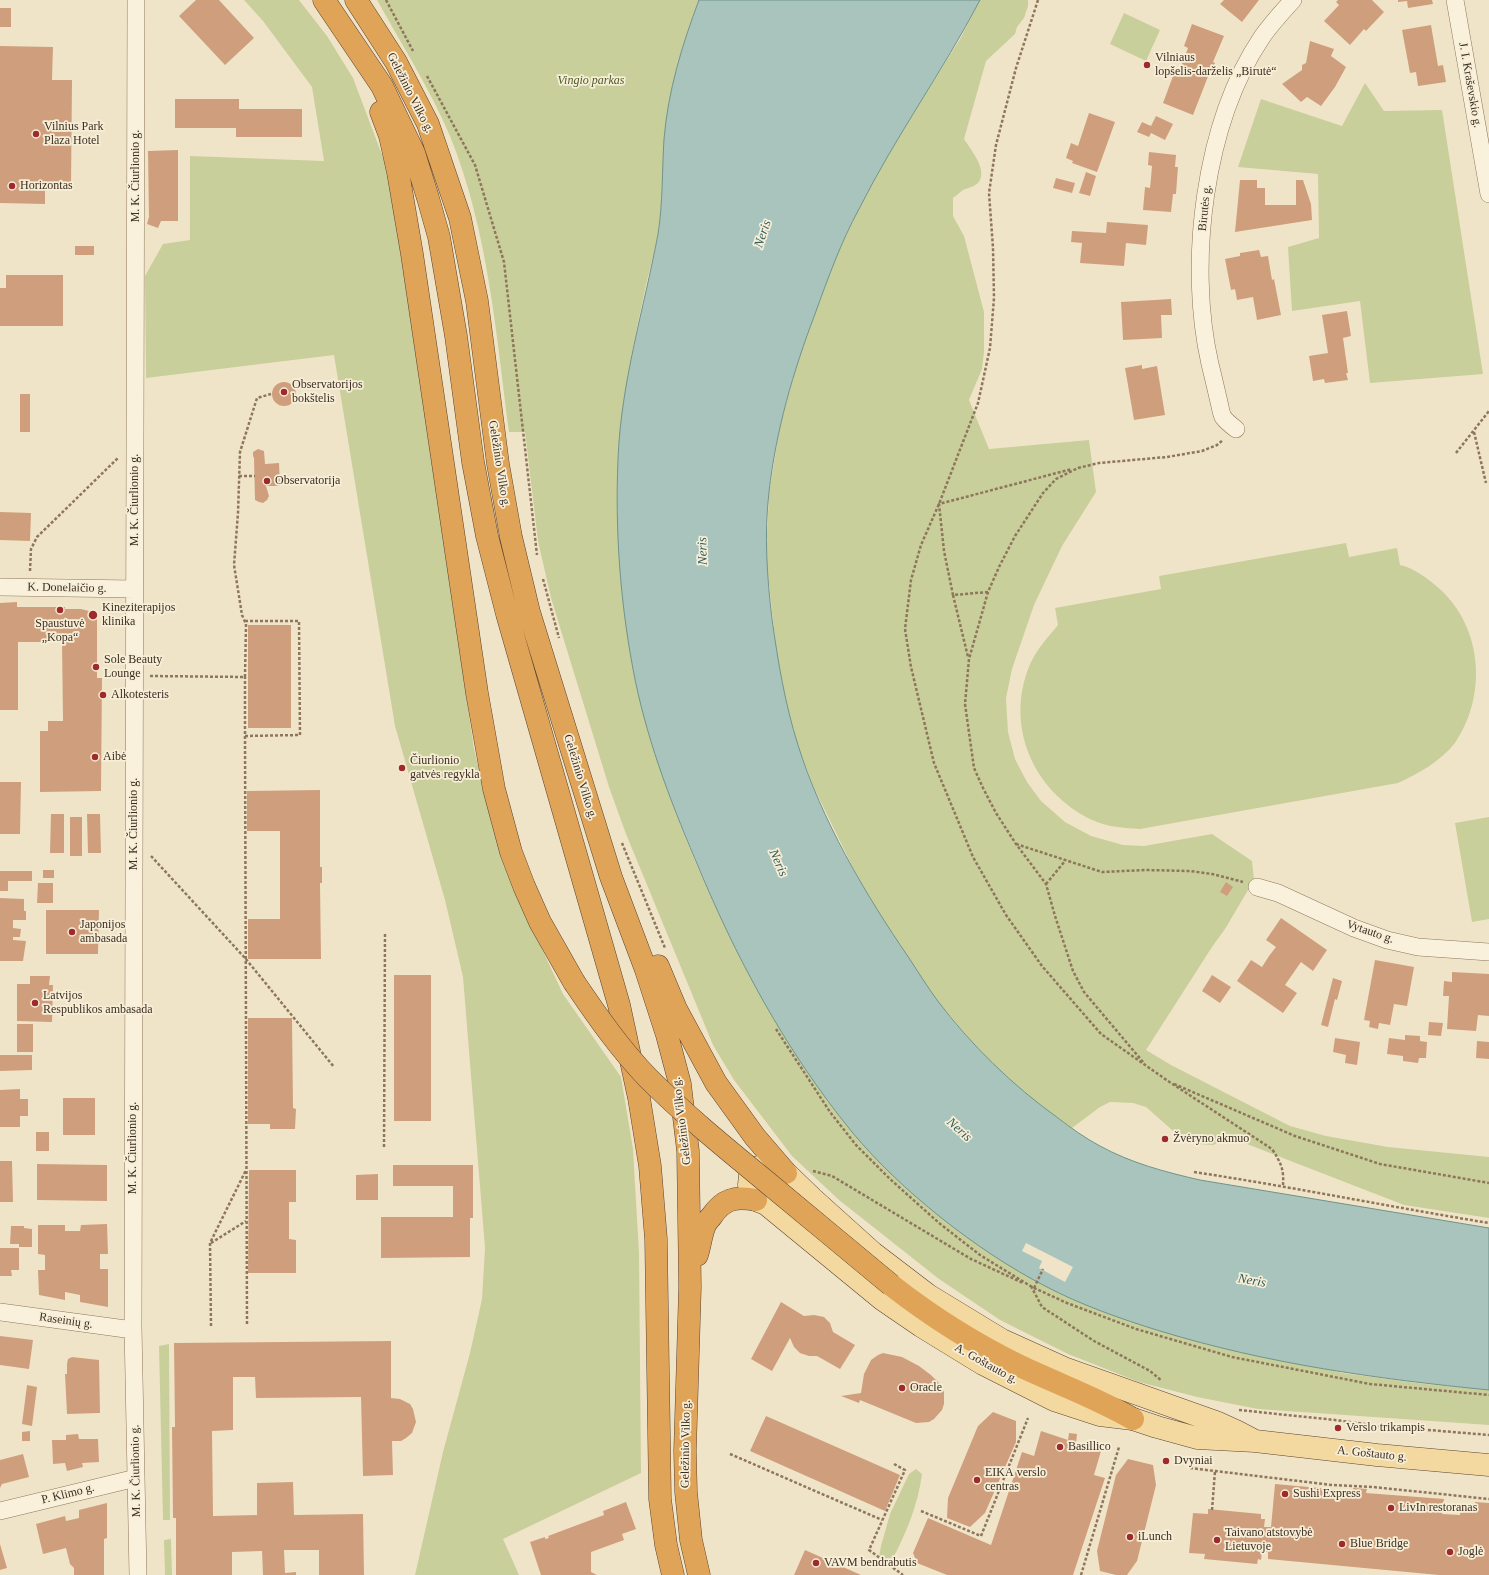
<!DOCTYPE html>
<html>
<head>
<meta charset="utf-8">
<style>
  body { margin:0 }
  canvas { display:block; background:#f0e4c8 }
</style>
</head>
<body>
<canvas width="1489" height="1575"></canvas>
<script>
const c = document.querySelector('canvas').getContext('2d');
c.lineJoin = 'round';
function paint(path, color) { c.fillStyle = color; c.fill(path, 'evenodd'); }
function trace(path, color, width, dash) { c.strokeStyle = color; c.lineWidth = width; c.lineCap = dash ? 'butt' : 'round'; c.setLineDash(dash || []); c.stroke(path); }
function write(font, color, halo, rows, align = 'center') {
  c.font = font + ' Georgia,serif'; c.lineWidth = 3.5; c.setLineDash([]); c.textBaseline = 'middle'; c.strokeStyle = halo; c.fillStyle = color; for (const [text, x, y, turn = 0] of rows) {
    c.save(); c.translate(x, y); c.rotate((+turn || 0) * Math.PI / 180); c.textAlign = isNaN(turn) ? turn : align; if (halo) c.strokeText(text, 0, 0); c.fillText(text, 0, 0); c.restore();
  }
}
paint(new Path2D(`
  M244 0H299L327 36 353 78 384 160 394 201 474 749 493 828 528 919 563 994 621 1077 633 1149 639 1253 641 1473 503 1539 519 1575H415L443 1452 470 1353 482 1299 485 1248 463 977 445 900 395 726 334 355 146 378 145 276 163 244 190 240V156L324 161 312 87 263 21Z
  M377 0H699C682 44 669 89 665 136 662 168 663 200 658 232 655 252 649 271 645 290 633 346 621 402 618 458 616 515 619 572 627 629 629 643 631 658 634 673 656 776 698 876 747 970 779 1032 823 1102 871 1153 929 1214 999 1265 1075 1300L1342 1373 1425 1384 1489 1390V1425L1258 1409 1197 1397 1139 1382 1068 1354 1000 1320 939 1279 839 1200 792 1156 734 1080 713 1045 626 834 609 787 551 598 538 541 525 432H509C496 333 488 230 450 136 430 89 402 45 377 0Z
  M980 0H1028V6L1024 18 1017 27 1015 34 986 61 964 139C971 150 990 172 977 184 973 187 967 188 963 190 959 193 956 196 953 198V216L964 236 984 312V352L982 369 969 400 989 449 1089 440 1096 492 1062 546 1034 605 1012 669 1006 698 1008 732 1015 759 1027 782 1041 801 1065 822 1091 836 1123 845 1144 846 1212 834 1252 861 1254 880 1225 929 1212 947 1146 1050 1171 1065 1290 1126 1326 1136 1388 1147 1489 1157V1218L1404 1205 1234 1139H1226L1213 1145 1197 1144 1180 1137 1146 1107 1133 1103 1110 1102 1100 1107 1072 1128 1030 1098 1002 1073 976 1047 936 999 878 913 854 870 814 788 798 746 785 698 776 648 766 556 769 494 780 425 799 357 836 257 858 210 883 162 960 39Z
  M1124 13 1160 30 1146 61 1110 44Z
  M1365 83 1384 111 1442 110 1483 374 1370 383 1360 301 1292 311 1288 247 1319 238 1318 174 1238 167 1261 99 1342 126Z
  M1346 543 1349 557 1397 548 1400 565C1413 568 1424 576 1434 584 1482 622 1489 693 1455 743 1440 762 1419 773 1398 783L1140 829C1124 828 1107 827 1092 820 1033 792 1003 724 1031 662 1038 648 1048 637 1058 625L1055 608 1161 589 1159 576Z
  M1489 817V919L1472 922 1455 823Z
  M169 1344 170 1520H163L159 1346Z
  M916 1469 922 1474C918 1505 906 1534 891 1562L879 1557 881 1546 890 1514 909 1474Z
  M171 1539 172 1575H165L164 1540Z`), '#c9cf9b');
const water = new Path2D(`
  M699 0H980C943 71 895 137 859 209 841 242 828 278 815 314 793 372 776 430 769 492 764 534 767 577 772 619 778 662 785 704 798 745 821 819 865 894 909 958 918 972 927 986 937 1000 971 1045 1012 1085 1058 1118 1071 1128 1085 1138 1100 1146 1131 1163 1165 1172 1200 1180L1489 1228V1390C1378 1379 1268 1364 1160 1331 1121 1319 1081 1305 1045 1286 977 1251 900 1190 852 1132 785 1050 735 956 695 859 669 798 645 734 633 669 620 600 615 529 618 459 621 382 644 309 658 234 663 202 662 171 664 139 668 91 682 45 699 0Z`);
paint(water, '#a9c4bc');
trace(water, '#6f938a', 1);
paint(new Path2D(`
  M1026 1243 1073 1267 1065 1282 1039 1268 1042 1261 1022 1251Z`), '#f0e4c8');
paint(new Path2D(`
  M196 0H219L254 38 225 65 179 16Z
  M1224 0H1259L1242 22 1220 4Z
  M1338 0H1372L1384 12 1366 31 1364 29 1350 45 1324 21 1339 5 1336 2Z
  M1398 0H1432L1433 4 1408 8 1407 1 1398 2Z
  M0 8H11V27H0Z
  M1192 24 1224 36 1213 62 1215 63 1211 75 1209 74 1193 115 1163 103 1176 68 1180 69 1188 48 1184 46Z
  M1431 25 1438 66 1443 65 1446 82 1418 86 1416 72 1410 73 1402 30Z
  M1310 41 1334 49 1331 56 1346 67 1335 87 1321 106 1307 97 1301 102 1282 84 1302 70V65L1306 63Z
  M0 46 53 47 52 80H72L71 188H45V204L0 203Z
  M175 99H239V109H302V137H236V128H175Z
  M1089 113 1115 122 1097 172 1072 163 1073 161 1066 158 1071 143 1078 146Z
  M1156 116 1173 124 1165 140 1151 133 1149 137 1137 132 1142 122 1151 126Z
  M178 150V221H161L158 228 147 224 149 217 148 151Z
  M1149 152 1176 155 1175 167H1178L1176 194H1173L1171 212 1143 210 1145 187 1150 188 1151 178 1152 166 1148 165Z
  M1086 172 1096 176 1090 196 1079 193Z
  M1056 178 1075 183 1072 193 1053 188Z
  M1240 180H1257V188H1265V205H1296V180H1303L1311 204 1312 220 1235 232Z
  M1107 222 1148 225 1146 245 1126 243 1124 266 1080 263 1082 243 1071 242 1072 231 1106 233Z
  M75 246H94V255H75Z
  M1259 250 1261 257 1268 256 1272 280 1274 279 1281 315 1257 320 1253 297 1237 300 1235 289 1231 290 1225 259 1240 256V253Z
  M6 275H63V326H0V288H6Z
  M1171 299 1172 315H1161L1162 338 1123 340 1121 302Z
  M1347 311 1351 336 1343 338 1348 373H1346L1348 380 1325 383 1324 379 1313 381 1309 356 1328 353 1322 315Z
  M1142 365V369L1157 366 1165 415 1134 420 1125 368Z
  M272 394a12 12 0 1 1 24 0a12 12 0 1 1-24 0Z
  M20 394H30V432H20Z
  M258 449 264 451 265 464 279 463 280 486H266L269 496 267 500 263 503 259 502 255 500 254 458 253 456V452Z
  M0 512 31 513 30 541 0 540Z
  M17 602V607H65V609H81L97 613V678H102L101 791 40 792V731H48V721H63L62 642H18V710H0V603Z
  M248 625H291V728H248Z
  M0 782H21L20 834H0Z
  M320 790V867H322V883H320L321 959H248V919H280V831H247V791Z
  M51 814H64V853H50Z
  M87 814H100L101 853H88Z
  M70 817H82V856H70Z
  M43 870H54V878H43Z
  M0 871H32V881H8V891H0Z
  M1226 882 1233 887 1227 896 1220 892Z
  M38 883H53V903H37Z
  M0 898 24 899V911H26V920H13V928L21 929 20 937H13V940L26 941 23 961H0Z
  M46 910H99L98 954H46Z
  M1281 918 1327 950 1313 971 1301 962 1285 985 1297 993 1283 1013 1237 981 1251 960 1262 967 1269 956 1276 947 1266 940Z
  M1375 960 1414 967 1407 1006 1394 1004 1390 1025 1379 1023 1378 1029 1369 1027 1370 1021 1364 1020Z
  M1452 972 1489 974V1016L1478 1015 1476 1031 1447 1029 1449 996H1443L1444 981 1452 982Z
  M394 975H431V1121H394Z
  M1212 975 1231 987 1220 1003 1202 991Z
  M30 976H50L49 985H53L52 1022 17 1021V984H30Z
  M1333 978 1342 981 1337 1000 1335 999 1328 1027 1321 1025Z
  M248 1018H292L293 1108 296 1109 295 1129H270V1124H248Z
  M1429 1022 1443 1023 1441 1036 1428 1035Z
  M17 1024H33V1052H17Z
  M1405 1035 1420 1036V1041L1427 1042 1426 1058H1419L1418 1063 1403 1061V1056L1387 1054 1389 1038 1405 1040Z
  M1335 1038 1360 1042 1357 1065 1345 1063 1346 1055 1333 1052Z
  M1477 1041 1489 1042V1059L1476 1058Z
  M0 1055H32V1070L0 1071Z
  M20 1089V1099H28V1116H20V1127H0V1090Z
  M63 1098H95V1135H63Z
  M36 1132H49V1151H36Z
  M0 1161H12L13 1202H0Z
  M37 1164 107 1165V1201L37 1200Z
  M393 1165H473V1218H470V1257L381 1258V1217H453V1186H393Z
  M249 1170H296V1202H289V1239L296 1240V1273H248Z
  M378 1174V1200H356V1175Z
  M107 1224 108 1254H100V1269H108V1307L80 1302V1295L65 1292V1300L39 1295 38 1270H45V1255L38 1254V1225H65V1231H80L81 1225Z
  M11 1226H24V1228L32 1229V1247H19V1244H10Z
  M0 1248H19V1270H11L12 1276H0Z
  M781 1302 804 1316 814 1315 824 1317 830 1323 833 1332 855 1345 840 1369 817 1356H809L800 1353 794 1347 790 1338 772 1371 751 1359Z
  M0 1336 33 1340 29 1369 0 1365Z
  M391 1341V1398L400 1399 410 1404 413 1409 416 1422 412 1433 406 1438 401 1441H392L393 1475 363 1476 361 1397 256 1398 255 1377H233V1430L212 1431 213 1516 257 1515V1483L293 1482 294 1515 363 1514 364 1575H319V1550H284L285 1573 296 1572V1575H263L262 1551 232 1552V1575H176V1518H173L172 1427H175L174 1343Z
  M883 1353 902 1357 919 1366 931 1375 940 1384 944 1392V1404L942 1410 934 1419 929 1422 916 1423 860 1400 859 1403 841 1396 861 1393 864 1374 871 1360 878 1355Z
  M72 1357 99 1360 100 1413 67 1414 65 1374H67V1364L68 1359Z
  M27 1385 37 1387 32 1426 22 1424Z
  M993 1412 1016 1421V1442L985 1513 970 1527 947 1518 948 1498 978 1426Z
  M766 1416 900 1475 885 1511 750 1451Z
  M30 1431V1441H22V1432Z
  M1041 1431 1068 1440 1069 1433 1077 1434 1076 1443 1101 1451 1094 1475 1105 1478 1073 1575H947L917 1563 913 1553 928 1518 991 1545 1022 1452 1034 1456Z
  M78 1434 79 1439H98L99 1462 82 1463 83 1467 67 1471 65 1463 53 1464 52 1440H66V1435Z
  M23 1454 29 1477 2 1484 0 1488V1460Z
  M1128 1459 1153 1465 1156 1485 1137 1561 1127 1575H1116L1100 1571 1097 1551 1116 1475Z
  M1275 1484 1353 1491V1488L1367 1489 1366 1493 1444 1499 1442 1514 1460 1515 1461 1506 1475 1507V1502L1489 1503V1575H1439L1268 1559V1552L1262 1551 1261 1560 1258 1559 1257 1564 1204 1559 1205 1554 1189 1553 1193 1513 1208 1514V1509L1261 1514V1519H1265L1264 1527H1271Z
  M626 1502 636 1529 622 1534 624 1540 591 1552V1572L597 1575H541L530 1542 545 1537V1539L549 1538 548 1536 604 1515 603 1511Z
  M107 1503V1538L104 1539V1575H74V1568L70 1564 66 1548 43 1554 36 1524 65 1516 66 1521 79 1518V1510Z
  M0 1544 7 1568 0 1570Z
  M805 1550 861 1575H794Z`), '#cf9f7d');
const street = new Path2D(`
  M136 0 133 1327 138 1575
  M1455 0 1489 194
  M1236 429C1232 426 1226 421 1223 417 1221 413 1220 406 1219 402 1216 389 1213 376 1210 364 1187 264 1204 123 1262 37 1271 24 1282 12 1293 0
  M0 587 134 589
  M1257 887 1278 893 1354 928 1387 940 1418 947 1489 952
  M0 1312 133 1330
  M0 1511 136 1478`);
const primary = new Path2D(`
  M1255 1441 1236 1431 1216 1422 1064 1368 1002 1340 928 1295 873 1253 813 1199 786 1173 771 1166H762L755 1168 750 1175 749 1185 756 1200 766 1204 883 1300 921 1326 983 1364 1054 1400 1100 1415 1133 1419 1157 1427 1197 1438 1255 1441 1377 1455 1489 1465`);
const highway = new Path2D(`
  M324 0 382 86 414 153 428 198 439 237 456 336 473 462 487 536 507 614 619 1005 639 1098 650 1166 656 1239 660 1499 666 1545 673 1575
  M356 0 396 62 428 124 460 218 477 301 498 464 511 537 529 612 611 877 646 970 667 1035 680 1084 688 1151 690 1287 685 1451 686 1492 691 1540 699 1575
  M381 112 390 136 398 172 412 254 477 693 494 789 511 852 524 886 540 922 574 982
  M658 966 676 1009 716 1083 755 1137 786 1173
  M697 1255C700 1246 701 1236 704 1228 705 1224 708 1220 711 1217 723 1199 735 1196 756 1200
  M891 1285C932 1317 973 1343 1020 1366 1058 1384 1097 1398 1133 1419`);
trace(street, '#8d765c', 18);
trace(primary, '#5b4430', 23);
trace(highway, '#5b4430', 23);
trace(new Path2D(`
  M386 0 413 51
  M1038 0 1016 68 996 145 989 193 993 248 994 298 990 348 978 403 939 504 921 545 911 580 905 629 911 667 934 763 973 857 1006 915 1042 966 1101 1034 1168 1081 1272 1149C1281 1163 1284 1169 1283 1185
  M427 76 475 165 504 262 537 555
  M1474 432 1486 483
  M1456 453 1489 411
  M239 476H255
  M30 571 31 549 37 537 119 457
  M543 579 559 638
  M988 592 953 595 944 551 939 504 1072 469
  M953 595 968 657
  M245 621H299L300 735 245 736V677
  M150 676 245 677 246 624 242 615 234 565 238 513 240 452 257 398 271 394
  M245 736 247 1325
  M622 843 665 948
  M1016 844 1102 872 1145 870 1190 871 1212 874 1243 882
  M151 856 245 958 334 1067
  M1046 884 1065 861
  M776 1029 830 1112 856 1145 890 1179 939 1223 980 1255 1032 1287 1067 1303 1136 1329 1232 1357 1370 1384 1489 1395
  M1143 1062 1084 992 1073 971 1055 916 1046 884 1016 844 996 813 983 788 974 768 965 704 969 659 988 592 999 567 1015 536 1043 493 1056 479 1078 468 1099 463 1167 457 1202 451 1217 445 1223 440
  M1174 1084 1295 1136 1380 1164 1489 1183
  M384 1147 385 934
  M813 1171 832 1176 971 1259 1023 1283
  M1194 1172C1293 1187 1391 1207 1489 1223
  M211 1243 246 1221
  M1031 1286 1042 1307 1094 1341 1150 1371 1162 1381
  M1034 1288 1043 1269
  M211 1326 210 1243 246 1170
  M1239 1410 1335 1420 1380 1426 1489 1435
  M730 1454 882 1520
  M894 1464 905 1470 869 1550 903 1575
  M1190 1468 1332 1485 1373 1487 1489 1499
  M1212 1510 1215 1471
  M921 1511 981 1536 1028 1418
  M1081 1575 1119 1447`), '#8d765c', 2.5, [3, 2]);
trace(street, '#faf1dc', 17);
trace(primary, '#f3d9a0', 22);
trace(highway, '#e0a458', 22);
const highwayBridge = new Path2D(`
  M574 982C597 1016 620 1049 648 1078 684 1114 723 1146 762 1178 805 1214 848 1249 891 1285`);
trace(highwayBridge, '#5b4430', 23, []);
trace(highwayBridge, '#e0a458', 22);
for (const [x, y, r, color] of [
  [1147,65,4,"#9e2a2b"],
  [36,134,4,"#9e2a2b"],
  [12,186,4,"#9e2a2b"],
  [284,392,4,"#9e2a2b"],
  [267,481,4,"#9e2a2b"],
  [60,610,4,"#9e2a2b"],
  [93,615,5,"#9e2a2b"],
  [96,667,4,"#9e2a2b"],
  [103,695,4,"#9e2a2b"],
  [95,757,4,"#9e2a2b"],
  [402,768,4,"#9e2a2b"],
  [72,932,4,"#9e2a2b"],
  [35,1003,4,"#9e2a2b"],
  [1165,1139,4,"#9e2a2b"],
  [902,1388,4,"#9e2a2b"],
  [1338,1428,4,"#9e2a2b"],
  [1060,1447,4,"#9e2a2b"],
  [1166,1461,4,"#9e2a2b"],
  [977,1480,4,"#9e2a2b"],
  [1285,1494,4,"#9e2a2b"],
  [1391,1508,4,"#9e2a2b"],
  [1130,1537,4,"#9e2a2b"],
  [1217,1540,4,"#9e2a2b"],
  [1342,1544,4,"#9e2a2b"],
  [1450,1552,4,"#9e2a2b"],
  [816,1563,4,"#9e2a2b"]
]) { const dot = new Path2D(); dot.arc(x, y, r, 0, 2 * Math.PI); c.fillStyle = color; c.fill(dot); trace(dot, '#f7eed8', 1.5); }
write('12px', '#3d2e20', '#f7eed8', [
  ["Vilniaus",1155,58],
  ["lopšelis-darželis „Birutė“",1155,72],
  ["Vilnius Park",44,127],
  ["Plaza Hotel",44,141],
  ["Horizontas",20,186],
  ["Observatorijos",292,385],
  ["bokštelis",292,399],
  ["Observatorija",275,481],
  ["Kineziterapijos",102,608],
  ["klinika",102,622],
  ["Spaustuvė",60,624,"center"],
  ["„Kopa“",60,638,"center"],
  ["Sole Beauty",104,660],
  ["Lounge",104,674],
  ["Alkotesteris",111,695],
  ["Aibė",103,757],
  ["Čiurlionio",410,761],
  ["gatvės regykla",410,775],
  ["Japonijos",80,925],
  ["ambasada",80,939],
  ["Latvijos",43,996],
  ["Respublikos ambasada",43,1010],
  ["Žvėryno akmuo",1173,1139],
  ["Oracle",910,1388],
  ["Verslo trikampis",1346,1428],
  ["Basillico",1068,1447],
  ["Dvyniai",1174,1461],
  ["EIKA verslo",985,1473],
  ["centras",985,1487],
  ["Sushi Express",1293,1494],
  ["LivIn restoranas",1399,1508],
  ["Taivano atstovybė",1225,1533],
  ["Lietuvoje",1225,1547],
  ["iLunch",1138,1537],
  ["Blue Bridge",1350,1544],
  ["Joglė",1458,1552],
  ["VAVM bendrabutis",824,1563]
], 'left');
write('italic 12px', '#4d5a26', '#f7eed8', [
  ["Vingio parkas",591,81]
]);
write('12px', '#3d2e20', '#f7eed8', [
  ["J. I. Kraševskio g.",1470,85,80],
  ["Geležinio Vilko g.",410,93,63],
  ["M. K. Čiurlionio g.",136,176,-90],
  ["Birutės g.",1205,208,-84],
  ["Geležinio Vilko g.",499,464,81],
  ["M. K. Čiurlionio g.",135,500,-90],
  ["K. Donelaičio g.",67,588,1],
  ["Geležinio Vilko g.",580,777,73],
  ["M. K. Čiurlionio g.",134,824,-90],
  ["Vytauto g.",1370,932,19],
  ["Geležinio Vilko g.",682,1121,-97],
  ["M. K. Čiurlionio g.",133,1148,-90],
  ["Raseinių g.",66,1321,8],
  ["A. Goštauto g.",986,1364,29],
  ["Geležinio Vilko g.",686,1444,-89],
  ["A. Goštauto g.",1372,1454,6],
  ["M. K. Čiurlionio g.",136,1471,-91],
  ["P. Klimo g.",68,1494,-14]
]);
write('italic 13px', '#2f5d5a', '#f7eed8', [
  ["Neris",763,234,-71],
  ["Neris",703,551,-91],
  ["Neris",778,863,66],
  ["Neris",959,1130,42],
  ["Neris",1252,1281,10]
]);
</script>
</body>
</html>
